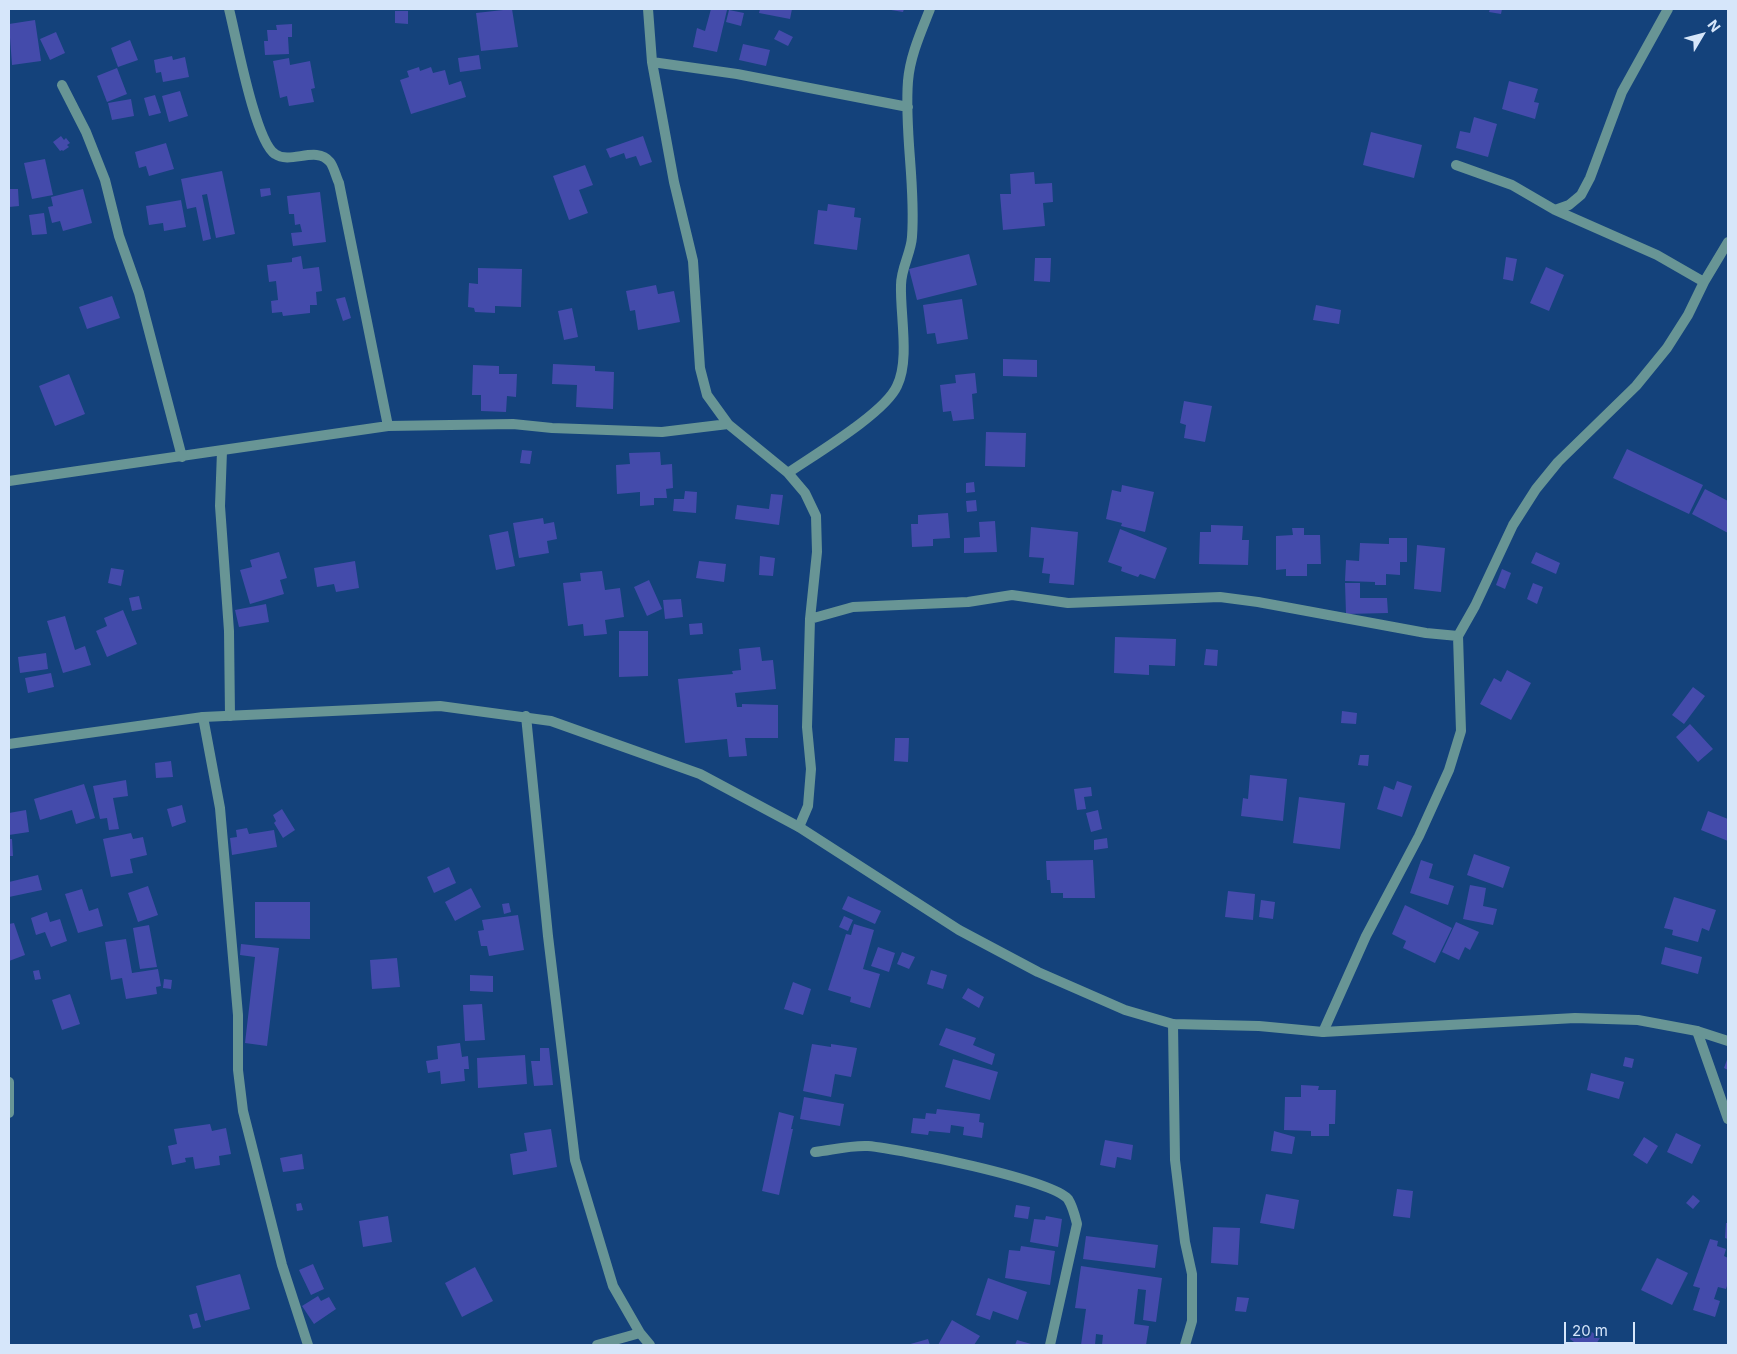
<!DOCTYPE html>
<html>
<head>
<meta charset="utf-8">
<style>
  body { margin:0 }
  #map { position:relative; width:1737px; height:1354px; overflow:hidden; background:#14427b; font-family:Inter,sans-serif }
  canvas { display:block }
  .frame { position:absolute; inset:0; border:10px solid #d6e6fa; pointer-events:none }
  .north { position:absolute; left:1677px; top:10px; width:50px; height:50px; -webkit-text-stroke:4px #14427b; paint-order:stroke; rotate:53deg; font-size:14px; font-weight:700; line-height:20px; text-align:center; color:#d6e6fa }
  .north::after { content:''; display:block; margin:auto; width:18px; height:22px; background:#d6e6fa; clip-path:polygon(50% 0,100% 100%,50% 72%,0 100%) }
  .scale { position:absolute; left:1564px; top:1322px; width:71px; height:22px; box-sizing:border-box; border:2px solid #d6e6fa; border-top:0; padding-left:6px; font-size:15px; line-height:18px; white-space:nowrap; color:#d6e6fa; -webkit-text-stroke:4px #14427b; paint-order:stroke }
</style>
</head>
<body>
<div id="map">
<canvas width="1737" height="1354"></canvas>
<div class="frame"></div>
<div class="north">N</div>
<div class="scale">20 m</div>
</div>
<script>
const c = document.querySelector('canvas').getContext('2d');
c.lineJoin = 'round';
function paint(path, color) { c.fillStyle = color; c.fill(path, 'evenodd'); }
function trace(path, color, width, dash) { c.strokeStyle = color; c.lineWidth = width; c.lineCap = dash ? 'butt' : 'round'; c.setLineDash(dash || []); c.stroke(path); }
paint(new Path2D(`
  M512 9 518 47 481 51 476 13Z
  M711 9 727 10 717 52 693 47 697 28 705 31Z
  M760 9H792L790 19 759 13Z
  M885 9H904L903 12Z
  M1490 9H1502L1501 14 1489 12Z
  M729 10 744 13 741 26 726 22Z
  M395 11H408V24L395 23Z
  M35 20 41 61 12 65 9 24Z
  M292 24V37H288L289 54 265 55 264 41H268L267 30H277L276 25Z
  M779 30 793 37 788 46 774 39Z
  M56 32 65 53 50 60 40 39Z
  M130 40 138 60 118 67 111 48Z
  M743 44 770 50 766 66 739 60Z
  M479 55 481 69 460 72 458 58Z
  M172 56 173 60 185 57 189 77 163 82 161 72 156 73 154 60Z
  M289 58 290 65 310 61 315 88 311 89 314 102 289 106 287 96 280 98 273 61Z
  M419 67 420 71 431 67 433 73 445 70 449 85 461 81 466 97 411 114 400 80 409 77 407 71Z
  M117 68 127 94 107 102 97 76Z
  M1509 81 1538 89 1534 102 1539 103 1535 119 1502 109Z
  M180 91 188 116 169 122 162 96Z
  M155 95 161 113 149 116 144 98Z
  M131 99 134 116 112 120 108 103Z
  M1474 117 1497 124 1488 157 1456 148 1460 131 1470 133Z
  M1371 132 1422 145 1414 178 1363 165Z
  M61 136 64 140 66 138 70 143 67 145 69 147 63 151 62 150 60 151 53 142Z
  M643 136 652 162 640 166 636 156 626 159 624 153 610 158 606 149Z
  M166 143 174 169 149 176 146 166 139 168 135 152Z
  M45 159 53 195 32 199 24 163Z
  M585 165 593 185 579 190 588 213 569 220 553 176Z
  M222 171 235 234 216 238 207 194 202 195 211 239 203 241 196 207 187 209 181 179Z
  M1034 172 1035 184 1052 183 1053 202 1043 203 1045 226 1003 230 1000 194H1011L1010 174Z
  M270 188 271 195 261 197 260 189Z
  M9 189H18L19 206 9 207Z
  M83 189 92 223 63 231 60 221 52 223 48 207 53 206 51 197Z
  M320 192 326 242 293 246 291 233 302 232 300 224 295 225 294 214H289L287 196Z
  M181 200 186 227 164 231 163 223 149 225 146 206Z
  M828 204 855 208 854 217 861 218 857 250 814 244 818 210 827 211Z
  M44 213 47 234 32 235 29 215Z
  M969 254 977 285 917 300 909 269Z
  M301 256 303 269 319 267 322 291 316 292 317 305H310V313L283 316 282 312 272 313 271 301 278 300 276 281 269 282 267 265 292 262V258Z
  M1506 257 1517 259 1513 281 1503 279Z
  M1035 258H1051L1050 282 1034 281Z
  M1546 267 1564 275 1549 311 1530 303Z
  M478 268 522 269 521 307 495 306V313L475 312 474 308 468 307 469 283 478 284Z
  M656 285 658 294 674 291 680 322 638 330 635 310 630 311 626 291Z
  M112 296 120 318 87 329 79 307Z
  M345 297 351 318 343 321 336 299Z
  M962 299 968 339 937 344 935 333 927 334 923 305Z
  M1316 305 1341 310 1339 324 1313 320Z
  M572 308 578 337 564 340 558 311Z
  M1003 359 1037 360V377L1003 376Z
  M553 364 595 366V371L614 372 613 409 576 407 577 385 552 384Z
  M473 365 499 366V374H517L516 397 507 396 506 412 481 411V395H472Z
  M975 373 977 393 972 394 974 419 953 421 951 411 943 412 940 385 956 383 955 375Z
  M69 374 85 414 55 426 39 386Z
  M1184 401 1212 406 1205 442 1184 438 1186 425 1180 423Z
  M986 432 1026 433 1025 467 985 466Z
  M1627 449 1703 485 1689 514 1613 478Z
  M522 450 532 451 530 464 520 463Z
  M660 452 661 465 672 464 673 488 666 489 667 498H654V505L640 506V492L617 494 616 465 630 464 629 453Z
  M974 482 975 492 966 493V483Z
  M1122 485 1154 492 1145 532 1121 526 1122 523 1106 519 1112 490 1121 492Z
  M1705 489 1728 501V533L1692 514Z
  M685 491 697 492 696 513 673 511 674 499H684Z
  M771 494 783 495 779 525 735 519 737 505 769 509Z
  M976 500 977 511 967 512 966 501Z
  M948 513 950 538 933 539V546L912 547 911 524H918V515Z
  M543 518 544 524 554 522 557 539 547 541 549 553 519 558 513 523Z
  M995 521 997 552 964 553V538L980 537 979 522Z
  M1211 525 1243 526 1242 540H1249L1248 565 1199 564 1200 532H1211Z
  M1031 527 1078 532 1074 585 1049 583 1050 574 1042 573 1044 558 1029 557Z
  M1292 528H1304V535H1320L1321 564H1307V576H1286V569L1276 570V536L1293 535Z
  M1120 529 1167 548 1155 579 1140 574 1138 577 1121 571 1122 567 1108 562Z
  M508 531 515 566 496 570 489 535Z
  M1389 538H1407V562H1400V575L1386 574V585H1375V582L1345 581 1346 560 1359 561 1360 543 1389 544Z
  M1417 545 1445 548 1441 592 1414 589Z
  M279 552 287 578 280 580 284 594 250 604 240 570 252 567 250 560Z
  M1536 552 1560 563 1556 574 1531 563Z
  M760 556 775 558 773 576 759 575Z
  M355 561 359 588 336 592 334 584 317 587 314 568Z
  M699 561 726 564 724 582 696 578Z
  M111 568 124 570 121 586 108 583Z
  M1502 569 1511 573 1505 589 1496 585Z
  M602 571 605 590 620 588 624 617 605 620 607 634 584 636 583 624 568 626 563 583 581 581 580 573Z
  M649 580 662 609 647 616 634 587Z
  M1345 583H1360V598H1387L1388 613 1346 614Z
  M1533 583 1543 587 1537 604 1527 599Z
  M139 596 142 609 132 611 129 598Z
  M681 599 683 617 665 619 663 600Z
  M266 604 269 622 239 627 235 610Z
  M123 610 137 644 107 657 96 631 107 626 104 618Z
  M65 616 75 650 85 646 91 665 63 673 47 621Z
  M702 623 703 634 690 635 689 624Z
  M619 631H648V676L619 677Z
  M1115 637 1176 639 1175 666 1149 665V675L1114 673Z
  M760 647 762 661 773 660 776 689 735 693 737 707H742V704L778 705V738H745L747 756 729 757 727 739 685 743 678 679 733 674 732 671 741 670 739 649Z
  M1206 649 1218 650 1217 666 1204 665Z
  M46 653 48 669 20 673 18 657Z
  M1507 670 1531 683 1511 720 1480 704 1494 678 1501 682Z
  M51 673 54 687 28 693 25 678Z
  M1693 687 1705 696 1684 724 1672 715Z
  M1342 711 1357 713 1356 724 1341 723Z
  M1690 724 1713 749 1698 762 1676 737Z
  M895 738H909L908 762 894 761Z
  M1360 755H1369L1368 766 1358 765Z
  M171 761 173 777 156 778 155 763Z
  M1250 775 1287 779 1283 821 1241 816 1243 798 1248 799Z
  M126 780 128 796 113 798 119 829 109 830 107 818 100 819 93 786Z
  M1397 781 1412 786 1402 817 1377 809 1384 786 1394 790Z
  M84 784 95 818 76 824 72 810 40 820 34 799Z
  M1091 787 1092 796 1084 797 1086 809 1077 810 1074 789Z
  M1299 797 1345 803 1340 849 1293 843Z
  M182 805 186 822 172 827 167 809Z
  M282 809 295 830 283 838 274 823 276 821 273 815Z
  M26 810 29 832 9 835V813Z
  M1098 810 1102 829 1091 832 1086 813Z
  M1708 811 1728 819V841L1701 830Z
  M247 828 249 834 274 830 277 847 232 855 230 838 237 837 236 830Z
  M131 833 133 839 143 837 147 855 130 859 133 873 111 877 103 839Z
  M1107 838 1108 848 1094 850V840Z
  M9 839H12L13 856H9Z
  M1474 854 1510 867 1503 888 1467 875Z
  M1093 860 1095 898H1063V893H1051L1050 880H1047L1046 861Z
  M1421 860 1433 864 1429 878 1454 886 1448 905 1410 893Z
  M449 867 456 883 434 893 427 877Z
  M38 875 42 890 9 897V882Z
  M1470 885 1486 888 1483 906 1497 909 1493 925 1463 919Z
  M148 886 158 915 138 922 128 893Z
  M471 888 481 907 455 921 445 902Z
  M82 889 89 911 98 908 103 926 78 933 65 894Z
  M1228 891 1255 894 1253 920 1225 917Z
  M848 896 881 911 875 924 842 909Z
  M1674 897 1716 910 1709 931 1702 928 1698 942 1672 935 1673 930 1664 928Z
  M1261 900 1275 902 1273 919 1259 917Z
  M255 902H310V939L255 938Z
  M509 903 511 912 504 914 502 904Z
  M1405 905 1452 928 1435 963 1403 948 1406 941 1392 934Z
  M47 912 50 922 60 919 67 941 51 947 45 932 36 935 31 918Z
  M518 915 524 950 489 956 487 946H481L478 931 484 930 482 920Z
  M844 916 853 920 848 931 839 927Z
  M1456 922 1479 932 1470 950 1465 947 1459 960 1442 952Z
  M14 923 25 955 9 961V924Z
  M854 924 874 930 863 969 880 974 870 1008 850 1002 851 997 828 990 846 934 851 935Z
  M149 925 157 967 140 969 133 928Z
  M126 939 132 973 158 969 161 986 156 987 157 994 126 999 122 978 111 980 105 942Z
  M241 944 279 948 267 1046 245 1043 255 957 240 955Z
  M878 947 895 953 889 972 871 966Z
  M1665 947 1702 957 1698 974 1661 964Z
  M902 952 915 957 909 969 897 964Z
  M397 958 400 987 372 989 370 960Z
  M39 970 41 979 35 980 33 971Z
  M931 970 947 975 943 989 927 984Z
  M470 975 493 976V992L470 991Z
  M164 979 172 980 171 989 163 988Z
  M793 982 811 989 803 1015 784 1009Z
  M968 988 984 997 979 1008 962 998Z
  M70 994 80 1024 62 1030 52 1000Z
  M482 1004 485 1040 465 1041 463 1005Z
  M946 1028 976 1038 973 1045 995 1054 992 1065 939 1045Z
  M460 1043 462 1057 468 1056 469 1069H464L465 1081 441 1084 440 1071 428 1073 426 1061 438 1059 437 1046Z
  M812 1044 831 1047V1044L857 1048 851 1077 835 1074 831 1097 803 1091Z
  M540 1048H549L553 1085 534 1086 531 1061H540Z
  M525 1055 527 1084 478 1088 477 1058Z
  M1625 1057 1634 1059 1632 1068 1623 1066Z
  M1728 1057V1070L1724 1068Z
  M953 1059 998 1072 990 1100 945 1087Z
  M1591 1073 1624 1082 1619 1099 1587 1090Z
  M1301 1085 1319 1086 1318 1090H1336L1335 1124H1329V1136H1311V1131L1284 1130 1285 1097H1301Z
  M804 1097 844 1104 840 1126 800 1119Z
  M937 1109 980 1114 979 1122 984 1123 982 1138 963 1135 964 1127 951 1125 950 1133 929 1131 928 1135 911 1133 913 1118 925 1119 926 1113 936 1114Z
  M779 1112 794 1116 791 1129H793L779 1195 762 1191Z
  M210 1124 212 1131 226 1128 231 1154 219 1156 220 1165 195 1169 193 1157 185 1158 186 1162 172 1165 168 1146 177 1144 174 1129Z
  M551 1129 557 1167 513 1175 510 1154 527 1151 524 1133Z
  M1274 1131 1295 1137 1292 1154 1271 1151Z
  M1676 1133 1701 1145 1692 1164 1667 1152Z
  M1644 1137 1658 1146 1647 1164 1633 1155Z
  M1105 1140 1133 1145 1131 1160 1117 1157 1115 1168 1100 1165Z
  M302 1154 304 1169 283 1172 280 1158Z
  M1397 1189 1413 1191 1410 1218 1393 1216Z
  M1266 1194 1299 1200 1294 1229 1260 1223Z
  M1693 1195 1700 1201 1693 1209 1686 1203Z
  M301 1203 303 1210 297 1211 296 1204Z
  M1016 1205 1030 1207 1028 1219 1014 1217Z
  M388 1216 392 1242 363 1247 359 1221Z
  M1046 1216 1062 1219 1058 1247 1030 1242 1034 1219 1045 1220Z
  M1726 1223H1728V1239L1725 1238Z
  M1213 1227 1240 1228 1238 1265 1211 1263Z
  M1086 1236 1158 1245 1155 1268 1083 1259Z
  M1710 1239 1718 1241 1717 1246 1726 1249 1724 1256 1728 1258V1283L1726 1289 1718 1287 1714 1299 1720 1301 1715 1317 1693 1310 1700 1288 1693 1286Z
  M1021 1246 1055 1251 1050 1285 1005 1278 1009 1250 1020 1251Z
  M1657 1258 1688 1273 1672 1305 1641 1290Z
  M313 1264 324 1289 311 1295 299 1270Z
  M1081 1266 1162 1278 1156 1322 1143 1320 1146 1290 1138 1289 1134 1324 1149 1326 1146 1345H1102L1103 1335 1096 1334 1095 1345H1081L1086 1309 1075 1308Z
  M475 1267 493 1301 462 1317 445 1283Z
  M240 1274 250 1309 205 1321 196 1286Z
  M988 1278 1027 1292 1018 1320 993 1311 990 1320 976 1315Z
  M318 1296 321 1301 329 1297 336 1309 314 1324 302 1306Z
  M1237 1297 1249 1298 1246 1312 1235 1311Z
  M197 1313 201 1327 193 1329 189 1315Z
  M952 1320 980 1336 974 1345H938Z
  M1581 1324 1600 1338 1596 1344 1598 1345H1578L1570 1339Z
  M928 1339 930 1345H907Z
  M1017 1340 1031 1344V1345H1015Z`), '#444bab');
trace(new Path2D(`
  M648 9 652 62 674 182 693 261 700 368 707 395 728 424 788 473 805 493 816 516 817 552 810 619 807 727 811 769 808 806 799 827
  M652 62 737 74 908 107
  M62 85 86 132 105 180 119 236 139 293 182 457
  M1456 165 1512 185 1555 210 1657 255 1704 282
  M1555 210 1569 205 1581 195 1590 178 1622 92 1668 9
  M388 426 513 424 552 428 662 432 728 424
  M222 451 220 506 229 631 230 716
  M788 473C814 455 885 413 897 386 910 360 900 315 901 285 901 268 911 253 912 237 916 185 904 133 908 81 910 56 921 32 930 9
  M9 481 388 426 339 183C336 177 334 167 330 162 316 145 291 165 275 154 255 141 236 36 229 9
  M810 619 853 607 968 602 1012 595 1068 603 1220 597 1258 602 1426 633 1458 636
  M526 716 548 936 575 1160 613 1286 640 1333 650 1345
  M203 717 220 808 238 1015V1070L243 1111 282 1265 308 1345
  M1173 1024 1175 1160 1185 1242 1192 1274V1321L1185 1345
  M1697 1031 1728 1119
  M1323 1032 1366 936 1419 836 1449 770 1461 731 1458 636 1475 606 1513 525 1536 489 1558 462 1636 386 1667 348 1688 315 1704 282 1728 242
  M9 1082V1113
  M815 1152C832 1150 851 1145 868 1146 900 1149 1050 1179 1068 1199 1073 1207 1075 1216 1077 1224L1050 1345
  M597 1345 640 1333`), '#689595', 10);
trace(new Path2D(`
  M9 744 203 717 440 706 551 721 700 774 799 827 959 930 1038 972 1125 1010 1173 1024 1259 1026 1323 1032 1575 1018 1638 1020 1697 1031 1728 1041`), '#689595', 10);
</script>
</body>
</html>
